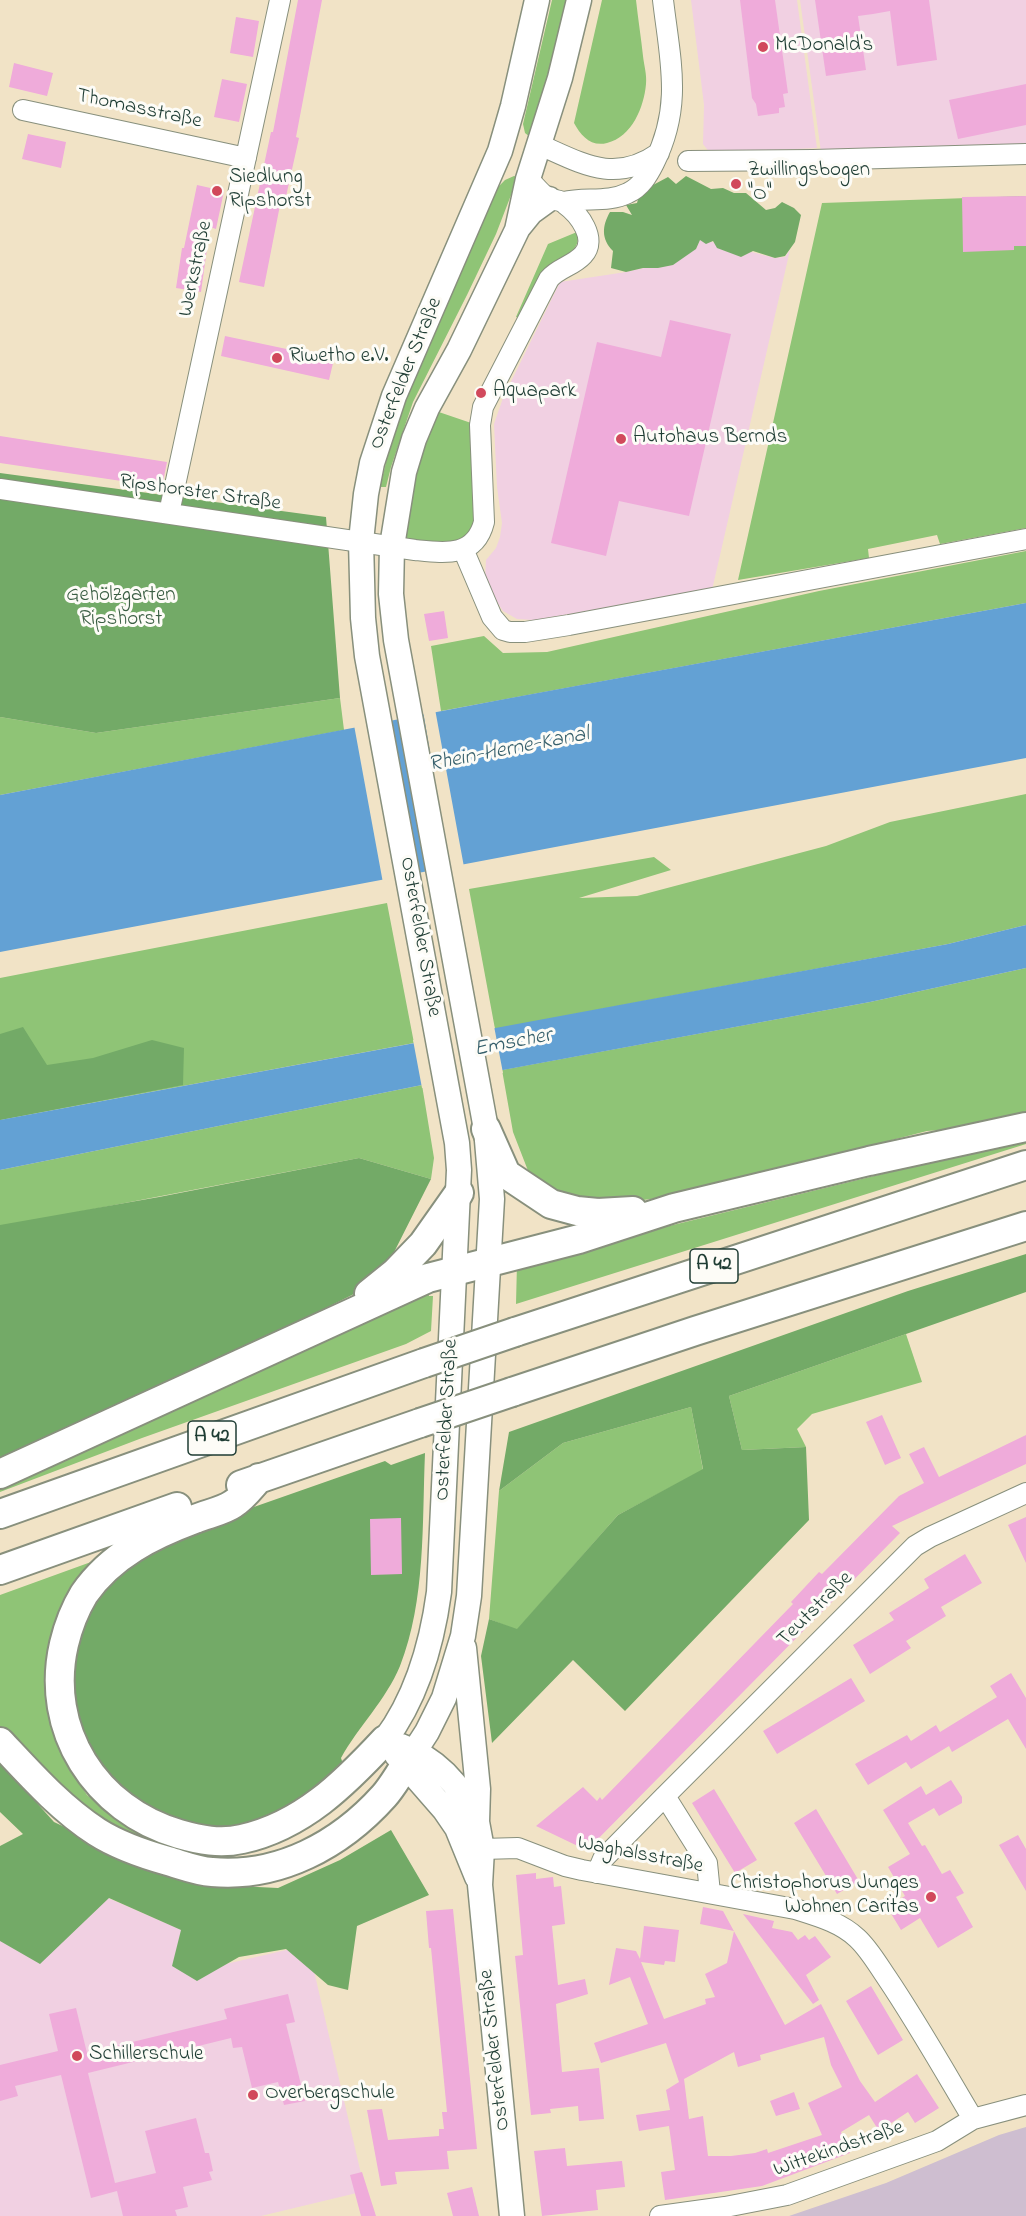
<!DOCTYPE html>
<html>
<head>
<meta charset="utf-8">
<style>
  body { margin:0 }
  canvas { display:block; background:#f1e3c6 }
</style>
</head>
<body>
<canvas width="1026" height="2216"></canvas>
<script>
const c = document.querySelector('canvas').getContext('2d');
c.lineJoin = 'round';
function paint(path, color) { c.fillStyle = color; c.fill(path, 'evenodd'); }
function trace(path, color, width, dash) { c.strokeStyle = color; c.lineWidth = width; c.lineCap = dash ? 'butt' : 'round'; c.setLineDash(dash || []); c.stroke(path); }
function write(font, color, halo, rows, align = 'center') {
  c.font = font + ' "Indie Flower",sans-serif'; c.lineWidth = 6; c.setLineDash([]); c.textBaseline = 'middle'; c.strokeStyle = halo; c.fillStyle = color; for (const [text, x, y, turn = 0] of rows) {
    c.save(); c.translate(x, y); c.rotate((+turn || 0) * Math.PI / 180); c.textAlign = isNaN(turn) ? turn : align; if (halo) c.strokeText(text, 0, 0); c.fillText(text, 0, 0); c.restore();
  }
}
paint(new Path2D(`
  M691 0H797L817 148 710 153 703 144 704 105Z
  M800 0H1026V146L821 152Z
  M700 239 775 258 785 257 790 250 712 590 534 620 517 619 503 611 493 596 485 579 486 560 496 548 500 537 502 523 497 487 494 424 503 398 560 282 626 272 643 268H658L696 249Z
  M108 1898 182 1930 191 1972 308 1945 365 2191 261 2216H0V1923Z`), '#f1d0e2');
paint(new Path2D(`
  M1026 2127V2216H789L886 2183 999 2135Z`), '#cebed0');
paint(new Path2D(`
  M552 0H570L530 137 525 133 523 124Z
  M602 0H636C638 19 641 37 643 56 644 65 647 75 646 84 644 107 632 137 607 143 591 147 581 136 574 123Z
  M514 176 518 177 496 234 467 295 413 402 391 467 386 487H380L391 442 411 383 490 195 505 180Z
  M1026 196V528L940 544 937 535 868 549 869 558 738 580 822 203Z
  M577 232C583 255 557 255 547 268 535 282 529 303 521 319L516 317 548 244Z
  M430 409 477 425 482 498 473 541 394 545Z
  M1026 551V603L441 711 431 646 484 636 503 653 547 652 819 591Z
  M340 698 344 730 0 795V717L96 733Z
  M1026 794V925L948 944 495 1029 469 889 654 857 671 870 579 898 637 896 826 846 890 822Z
  M387 903 414 1043 0 1120V978Z
  M1026 968V1118L993 1126 927 1131 674 1196 612 1204 565 1199 532 1181 513 1132 502 1070 870 1002Z
  M422 1085 434 1158 431 1179 359 1158 0 1227V1170Z
  M1026 1139V1144L516 1304 517 1263Z
  M428 1287 429 1296H433L431 1331 406 1344 142 1438 0 1492V1488L138 1419Z
  M906 1334 922 1382 812 1414 797 1429 806 1447 742 1450 729 1396Z
  M691 1407 703 1470 618 1515 517 1630 489 1619 499 1491 563 1443Z
  M102 1558 50 1713 63 1756 87 1795 125 1826 178 1852 123 1835 71 1799 0 1728V1595Z`), '#8fc476');
paint(new Path2D(`
  M686 176 711 189 723 188 734 193H746L766 210 775 208 782 202 794 208 801 215 795 242 785 256 775 258 753 251 741 257 717 248 713 241 706 244 700 240 696 249 673 265 658 268H643L626 272 611 268 613 251C601 239 602 226 610 212H623L632 215 626 205 637 203 640 192 668 177 676 184Z
  M0 473 326 517 340 698 96 733 0 717Z
  M23 1027 47 1065 93 1058 152 1040 184 1048 183 1085 0 1120V1034Z
  M359 1158 431 1179 382 1276 354 1294 304 1319 0 1459V1225L159 1197Z
  M1026 1254V1292L729 1396 742 1450 806 1447 809 1520 625 1711 573 1660 492 1743 481 1656 489 1619 517 1629 618 1515 703 1469 691 1407 563 1443 499 1491 509 1432 908 1291Z
  M425 1453C422 1523 426 1600 400 1666 386 1700 358 1727 341 1758L345 1770 266 1821 224 1832 157 1816 101 1772 79 1731 71 1665 78 1632 97 1594 122 1567 194 1528 385 1461 391 1465Z
  M0 1762 54 1822 141 1863 217 1885 278 1888 340 1860 391 1830 429 1895 357 1926 348 1990 328 1985 286 1949 239 1957 197 1981 172 1966 181 1930 109 1898 40 1964 0 1941V1846L23 1834 0 1812Z`), '#73aa67');
paint(new Path2D(`
  M1026 603V758L0 952V795L505 699Z
  M1026 925V968L870 1002 422 1085 0 1170V1120L948 944Z`), '#63a1d4');
paint(new Path2D(`
  M435 709 464 867 450 870 423 711Z
  M366 722 396 880 383 883 354 725Z
  M494 1026 503 1073 422 1088 413 1040Z`), '#f1e3c6');
paint(new Path2D(`
  M298 0H322L296 137 299 138 285 201 281 200 264 287 239 282 271 132H273Z
  M740 0H775L788 93 783 94 785 107 779 108V113L758 116 756 104 752 98Z
  M815 0H929L937 60 897 66 890 11 873 14 858 16 866 70 826 76Z
  M236 17 259 21 253 57 230 53Z
  M14 63 53 73 47 96 9 87Z
  M222 79 247 84 239 122 214 117Z
  M1026 84V125L958 139 949 100Z
  M28 134 66 142 61 168 22 159Z
  M197 185 224 191 216 229 210 227 201 292 176 288 182 248H184Z
  M1026 196V246H1014V250L963 252 962 197Z
  M670 320 731 334 689 516 619 501 606 556 551 543 597 342 661 357Z
  M225 336 334 359 329 380 221 356Z
  M0 436 167 462 162 487 0 463Z
  M444 611 448 638 429 641 424 614Z
  M882 1415 901 1458 885 1465 866 1422Z
  M1026 1435V1464L892 1526 900 1533 589 1848 584 1849 536 1826 583 1787 597 1801 600 1797 602 1800 793 1604 791 1602 819 1572 822 1574 899 1496 924 1483 909 1454 924 1447 939 1477Z
  M1026 1517V1563L1008 1525Z
  M401 1518 402 1574 371 1575 370 1519Z
  M965 1554 982 1583 941 1607 946 1616 906 1641 911 1648 870 1674 853 1645 894 1620 889 1613 929 1588 924 1579Z
  M1011 1673 1026 1698V1749L1008 1719 952 1752 949 1746 911 1769 906 1762 868 1785 855 1764 907 1735 911 1741 936 1725 940 1732 997 1697 990 1686Z
  M851 1678 865 1701 777 1754 763 1731Z
  M951 1780 962 1797V1803L939 1816 934 1808 908 1823 922 1846 925 1845 942 1874 950 1870 964 1893 956 1897 973 1927 938 1948 920 1918 901 1930 887 1907 905 1896 888 1867 910 1854 883 1810 921 1786 926 1795Z
  M714 1789 757 1860 735 1873 692 1803Z
  M816 1809 859 1881 837 1894 794 1823Z
  M1018 1835 1026 1849V1891L999 1845Z
  M536 1873V1879L553 1877 554 1887 561 1886 565 1924 552 1926 558 1985 585 1979 588 1994 556 2004 562 2072 599 2068 604 2119 579 2121 578 2106 550 2109 551 2113 531 2115 515 1956 523 1955 516 1875Z
  M703 1907 723 1911 785 2025 821 2004 860 2081 875 2102 917 2074 939 2108 915 2123 908 2112 879 2131 869 2115 841 2132 850 2153 762 2186 665 2200 661 2172 675 2170 669 2126 639 2131 636 2115 670 2110 666 2090 679 2082 666 2043 601 2063 594 2043 648 2024 630 1977 609 1985 616 1948 636 1951 640 1959 644 1926 679 1930 675 1962 665 1961 664 1965 641 1962 664 2019 706 2004 705 1999 715 1997 705 1974 727 1963 734 1931 700 1924ZM824 2037 831 2065 842 2087 808 2103 822 2135 768 2153 767 2149 755 2153 731 2156H708L703 2116 689 2119 684 2079 734 2052 738 2067 761 2060 760 2055Z
  M453 1909 477 2149 447 2151 449 2169 395 2172 397 2184 381 2186 367 2110 382 2109 388 2140 439 2136V2129H444L442 2112H447L431 1948H429L426 1911Z
  M743 1914 774 1921 772 1928 792 1932 798 1940 805 1935 809 1940 815 1936 831 1957 806 1975 819 2000 813 2004Z
  M871 1986 903 2040 878 2055 846 2001Z
  M288 1994 295 2022 286 2024 305 2101 284 2105 278 2082 252 2088 242 2047 233 2048 231 2038 88 2073 115 2183 156 2173 145 2131 196 2118 205 2153H209L213 2171 209 2172 212 2180 183 2187 188 2207 175 2210 177 2216H123L117 2191 91 2198 61 2075 15 2086 18 2096 0 2101V2065L58 2051 49 2014 76 2008 87 2053 227 2019 224 2009Z
  M794 2092 800 2109 776 2116 770 2101Z
  M565 2148 567 2166 622 2161 625 2187 596 2190 598 2210 542 2216 534 2151Z
  M362 2172 376 2216H361L350 2175Z
  M472 2187 479 2216H453L447 2193Z`), '#efabda');
const minor = new Path2D(`
  M23 110 246 158
  M540 145C583 164 615 184 659 153
  M688 161 813 160 1026 154
  M564 202C585 197 608 203 628 193 641 187 648 175 654 163 683 106 670 60 663 0
  M0 489 415 550C444 553 475 558 484 522L480 425 483 407 549 279C558 268 573 266 583 255 598 239 579 214 565 204 560 199 554 201 548 198 541 194 534 184 528 179
  M169 513 280 0
  M463 549 492 617 503 630 510 632H525L569 625 1026 539
  M482 1849 518 1848 565 1866 582 1870 795 1909C817 1916 840 1922 857 1938 869 1949 878 1965 887 1978 918 2024 945 2072 973 2119
  M597 1873 603 1859 665 1796
  M710 1893 707 1863 665 1796 915 1546 930 1537 1026 1493
  M660 2216 725 2207 787 2195 937 2141 973 2119 1026 2105`);
const major = new Path2D(`
  M518 228 531 212 549 199
  M464 1648 478 1789 477 1822 482 1849 480 1885 512 2216
  M385 1740C417 1697 432 1644 439 1592L459 1170 457 1143 367 656 363 618 361 541 366 494 372 463 394 396 500 151 513 106 537 0
  M401 1746C437 1759 461 1786 476 1820
  M396 1754 444 1809 457 1828 477 1877
  M405 1766 427 1732 444 1698 463 1636 469 1596 492 1199 486 1129 396 640 391 594 392 546 404 472 414 439 427 408 459 350 517 230 528 179 560 78 579 0`);
const highway = new Path2D(`
  M486 1129 506 1174 551 1204 577 1211 598 1213 633 1211
  M369 1294 395 1273 423 1244 459 1193
  M515 1332 1026 1165
  M512 1392 695 1331 1026 1226
  M0 1474 428 1278 579 1239 674 1208 869 1161 1026 1127
  M259 1478C251 1487 243 1498 233 1504 223 1511 207 1514 195 1519 152 1535 111 1555 84 1594 75 1609 68 1627 64 1644 44 1730 96 1810 179 1834 200 1840 220 1844 242 1839 302 1826 345 1783 385 1740
  M241 1485 420 1423
  M0 1514 424 1363
  M0 1570 177 1507
  M0 1742C30 1774 60 1808 97 1832 119 1846 143 1854 168 1861 182 1865 197 1871 212 1872 279 1878 340 1845 384 1796 392 1787 398 1776 405 1766`);
trace(minor, '#88907d', 22);
trace(major, '#88907d', 27);
trace(highway, '#88907d', 32);
trace(minor, '#fff', 20);
trace(major, '#fff', 24);
trace(highway, '#fff', 28);
const highwayBridge = new Path2D(`
  M424 1363 515 1332
  M420 1423 512 1392`);
trace(highwayBridge, '#88907d', 32, []);
trace(highwayBridge, '#fff', 28);
for (const [x, y, r, color] of [
  [763,47,6,"#d1495b"],
  [736,184,6,"#d1495b"],
  [217,191,6,"#d1495b"],
  [277,358,6,"#d1495b"],
  [481,393,6,"#d1495b"],
  [621,439,6,"#d1495b"],
  [931,1897,6,"#d1495b"],
  [77,2056,6,"#d1495b"],
  [253,2095,6,"#d1495b"]
]) { const dot = new Path2D(); dot.arc(x, y, r, 0, 2 * Math.PI); c.fillStyle = color; c.fill(dot); trace(dot, '#fdfcf7', 2); }
for (const [x, y, w] of [
  [714,1266,48],
  [212,1438,48]
]) { const box = new Path2D(); box.roundRect(x - w / 2, y - 17, w, 34, 4.5); c.fillStyle = '#fdfcf7'; c.fill(box); trace(box, '#1f3d34', 1.5); }
write('bold 20px', '#1f3d34', null, [
  ["A 42",714,1266],
  ["A 42",212,1438]
]);
write('21px', '#1f3d34', '#fdfcf7', [
  ["McDonald's",775,47],
  ["Zwillingsbogen",748,172],
  ["\"O\"",748,196],
  ["Siedlung",229,179],
  ["Ripshorst",229,203],
  ["Riwetho e.V.",289,358],
  ["Aquapark",493,393],
  ["Autohaus Bernds",633,439],
  ["Christophorus Junges",919,1885,"right"],
  ["Wohnen Caritas",919,1909,"right"],
  ["Schillerschule",89,2056],
  ["Overbergschule",265,2095]
], 'left');
write('21px', '#1f3d34', '#fdfcf7', [
  ["Thomasstraße",139,110,12],
  ["Werkstraße",197,269,-78],
  ["Osterfelder Straße",407,374,-68],
  ["Ripshorster Straße",200,494,8],
  ["Osterfelder Straße",419,937,80],
  ["Osterfelder Straße",448,1420,-87],
  ["Teutstraße",816,1610,-45],
  ["Waghalsstraße",640,1856,11],
  ["Osterfelder Straße",496,2050,-96],
  ["Wittekindstraße",839,2150,-19]
]);
write('21px', '#3b5f44', '#fdfcf7', [
  ["Gehölzgarten",121,597],
  ["Ripshorst",121,621]
]);
write('italic 22px', '#37606c', '#fdfcf7', [
  ["Rhein-Herne-Kanal",509,751,-11],
  ["Emscher",513,1044,-11]
]);
</script>
</body>
</html>
